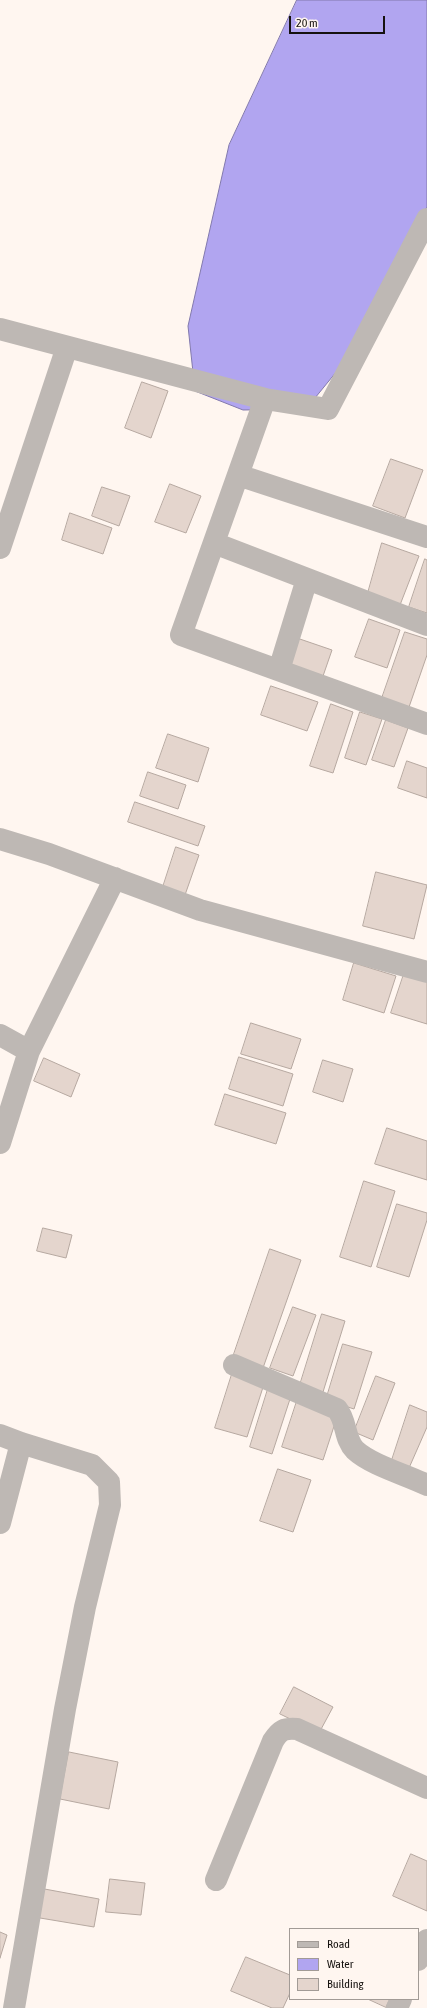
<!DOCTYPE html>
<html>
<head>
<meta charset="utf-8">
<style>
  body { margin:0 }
  #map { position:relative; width:427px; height:2008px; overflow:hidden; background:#fff6f0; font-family:"Asap Condensed",sans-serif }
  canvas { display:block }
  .legend { position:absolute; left:289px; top:1928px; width:130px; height:72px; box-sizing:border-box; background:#fff6f0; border:1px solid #a29b96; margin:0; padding:5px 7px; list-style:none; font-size:12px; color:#16120f }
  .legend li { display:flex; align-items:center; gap:8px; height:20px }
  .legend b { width:20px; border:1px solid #a29b96 }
  .scale { position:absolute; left:289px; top:16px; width:96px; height:18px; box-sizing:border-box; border:2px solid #16120f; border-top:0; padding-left:5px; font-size:12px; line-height:14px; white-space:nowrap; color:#16120f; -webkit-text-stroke:3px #fff6f0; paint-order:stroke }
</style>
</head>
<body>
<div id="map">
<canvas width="427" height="2008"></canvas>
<ul class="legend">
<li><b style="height:5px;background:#beb8b4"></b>Road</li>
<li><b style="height:11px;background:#b1a5f0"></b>Water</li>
<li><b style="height:11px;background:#e4d5cd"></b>Building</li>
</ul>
<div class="scale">20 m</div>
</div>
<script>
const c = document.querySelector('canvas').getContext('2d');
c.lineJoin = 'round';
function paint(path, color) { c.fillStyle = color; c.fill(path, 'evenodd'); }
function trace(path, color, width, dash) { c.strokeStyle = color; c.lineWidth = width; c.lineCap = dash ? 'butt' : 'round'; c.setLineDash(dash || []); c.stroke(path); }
const water = new Path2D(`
  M297 0H427V207L337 371 306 409 243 410 195 391 188 326 229 145Z`);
paint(water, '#b1a5f0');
trace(water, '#8279ac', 1);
const building = new Path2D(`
  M142 382 168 391 151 438 125 428Z
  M391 459 423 470 405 518 373 506Z
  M170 484 201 496 186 533 155 522Z
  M102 487 130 496 119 526 92 516Z
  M70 513 112 528 103 554 62 540Z
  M382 543 419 556 400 605 368 593Z
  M425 559 427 560V613L409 607Z
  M369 619 400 630 387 668 355 657Z
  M405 632 427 639V655L408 710 381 701Z
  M291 636 332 650 322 679 281 665Z
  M271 686 318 702 307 731 261 715Z
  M331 704 353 712 333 773 310 766Z
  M360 712 382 719 366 765 345 758Z
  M386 720 408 728 394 767 372 760Z
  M168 734 209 748 198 782 156 768Z
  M407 761 427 768V798L398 788Z
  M148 772 186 785 178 809 140 796Z
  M135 802 205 826 198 846 128 822Z
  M176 847 199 855 185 895 163 887Z
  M376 872 427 885 414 939 363 926Z
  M354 963 396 976 384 1013 343 1000Z
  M404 974 427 981V1024L391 1013Z
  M251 1023 301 1039 291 1069 241 1054Z
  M239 1057 293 1074 283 1106 229 1089Z
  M44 1058 80 1074 71 1097 34 1081Z
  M323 1060 353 1069 343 1102 313 1092Z
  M225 1094 286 1113 276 1144 215 1125Z
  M387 1128 427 1141V1180L375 1164Z
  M364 1181 395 1191 371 1267 340 1257Z
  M397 1204 427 1213V1220L409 1277 377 1267Z
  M43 1228 72 1235 66 1258 37 1251Z
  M270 1249 301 1260 263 1368 233 1357Z
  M293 1307 316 1315 293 1376 270 1368Z
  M322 1314 345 1321 323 1392 300 1385Z
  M343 1344 372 1352 354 1409 326 1400Z
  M233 1371 265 1381 247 1437 215 1428Z
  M376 1376 395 1383 373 1440 354 1432Z
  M268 1389 291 1396 272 1454 250 1447Z
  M297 1401 338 1414 323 1460 282 1447Z
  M410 1405 427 1412V1427L409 1468 392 1460Z
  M278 1469 311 1480 293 1532 260 1521Z
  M294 1687 333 1707 319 1733 280 1714Z
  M69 1752 118 1762 109 1809 60 1799Z
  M411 1854 427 1861V1911L393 1896Z
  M110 1879 145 1883 141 1915 106 1912Z
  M39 1888 99 1899 94 1927 34 1917Z
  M0 1932 7 1935 0 1958Z
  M246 1957 290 1975V1993L283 2008H272L231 1991Z
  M368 1999H390L386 2007Z`);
paint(building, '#e4d5cd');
trace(building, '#b6a8a0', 1);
trace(new Path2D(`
  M0 329 265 399 181 635 427 724
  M265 399 328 409 427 219
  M238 475 427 537
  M214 543 427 625
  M0 548 67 347
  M279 670 307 579
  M0 839 49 854 200 910 427 972
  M0 1035 29 1051 0 1143
  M29 1051 115 878
  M234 1365 337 1409C347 1421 344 1439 355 1450 371 1465 407 1475 427 1485
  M0 1435 21 1443 92 1465 109 1482 110 1505 85 1607 65 1709 14 2008
  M0 1523 21 1443
  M216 1880 273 1741C280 1730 284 1728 297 1729L427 1788
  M418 1960 427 1940
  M397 2008 401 1999`), '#beb8b4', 22);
</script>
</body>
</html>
